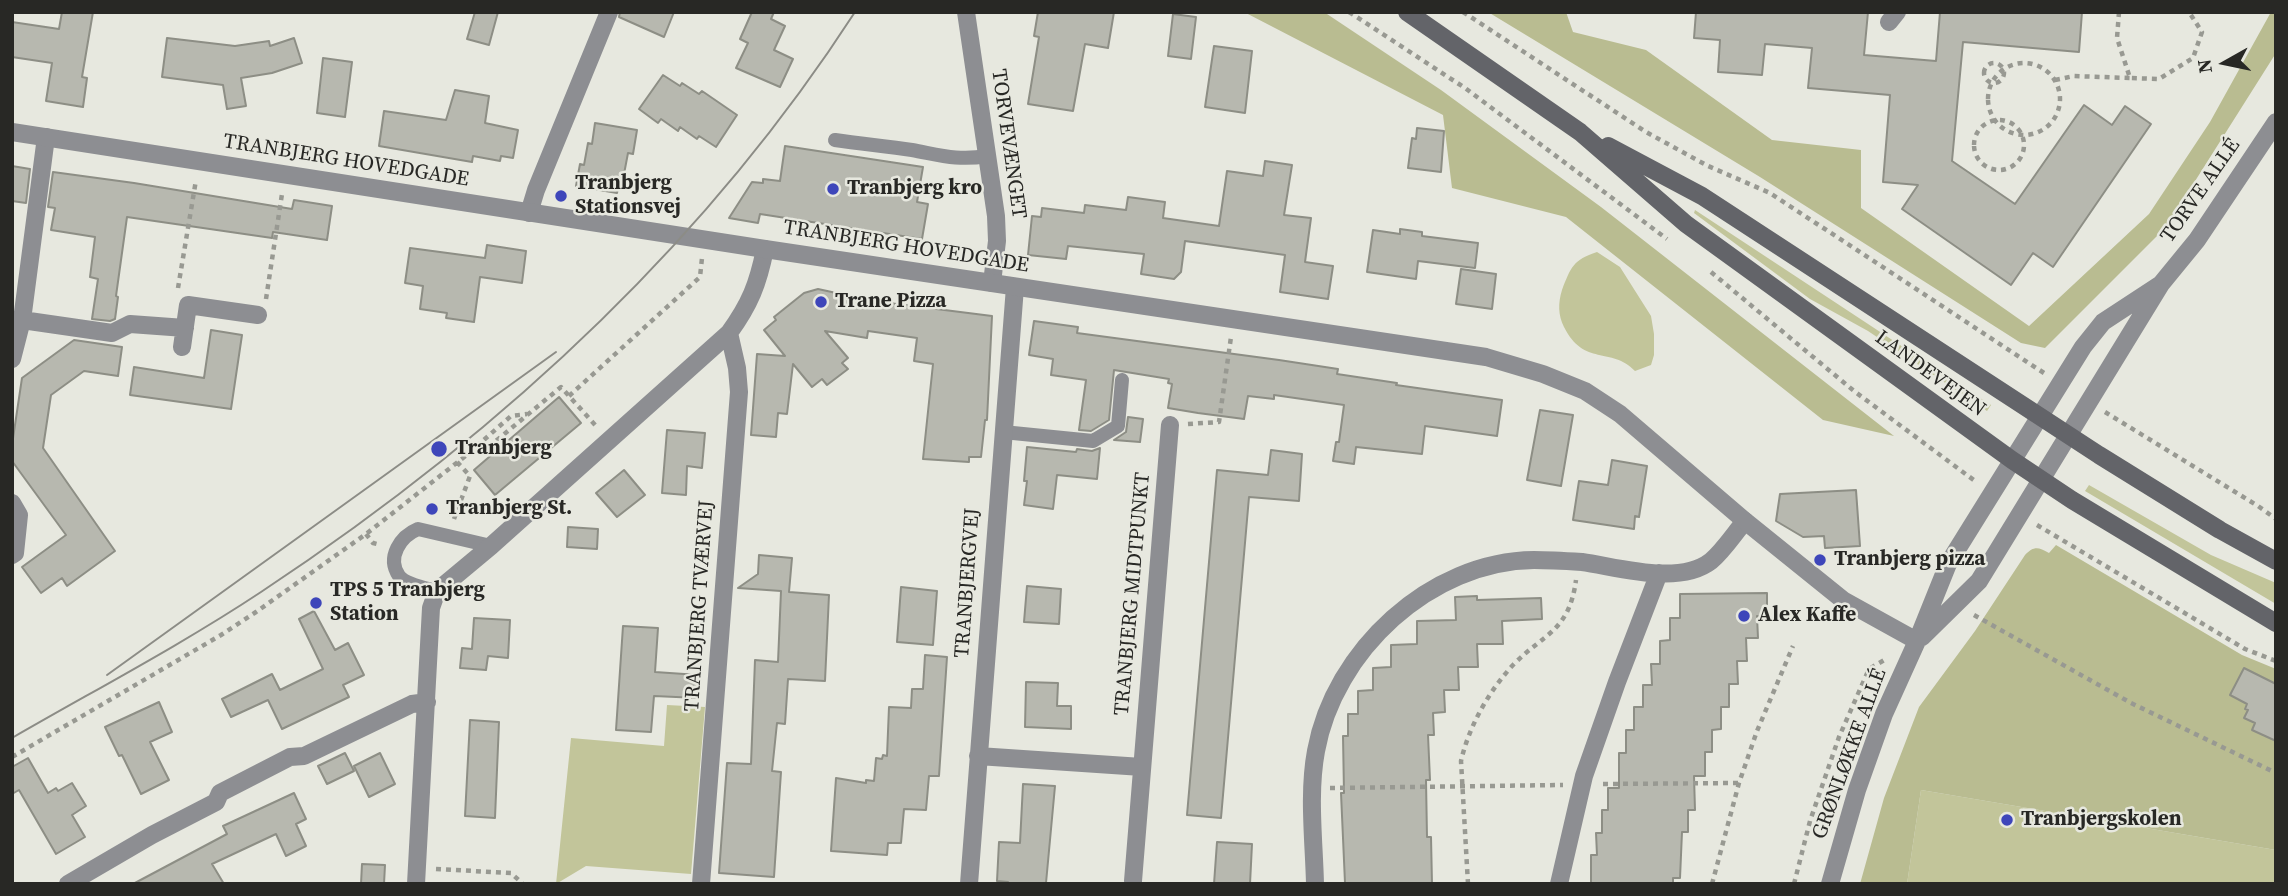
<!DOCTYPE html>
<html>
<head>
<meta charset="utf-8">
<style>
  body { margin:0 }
  #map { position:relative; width:2288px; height:896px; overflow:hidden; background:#e7e8df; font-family:"Source Serif 4",serif }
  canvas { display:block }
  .frame { position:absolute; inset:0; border:14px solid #282825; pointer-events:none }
  .north { position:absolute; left:2190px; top:28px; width:70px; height:70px; -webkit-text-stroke:5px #e7e8df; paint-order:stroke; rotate:261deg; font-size:19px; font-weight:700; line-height:28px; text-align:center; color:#282825 }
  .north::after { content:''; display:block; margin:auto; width:24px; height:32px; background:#282825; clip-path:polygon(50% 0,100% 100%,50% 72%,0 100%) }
</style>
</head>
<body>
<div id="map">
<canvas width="2288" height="896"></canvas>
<div class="frame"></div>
<div class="north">N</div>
</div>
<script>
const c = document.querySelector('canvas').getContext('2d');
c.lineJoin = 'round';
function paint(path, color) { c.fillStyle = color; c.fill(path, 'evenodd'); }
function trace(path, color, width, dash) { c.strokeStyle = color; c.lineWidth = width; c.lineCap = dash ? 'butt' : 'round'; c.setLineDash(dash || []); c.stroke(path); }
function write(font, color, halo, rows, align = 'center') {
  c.font = font + ' "Source Serif 4",serif'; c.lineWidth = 5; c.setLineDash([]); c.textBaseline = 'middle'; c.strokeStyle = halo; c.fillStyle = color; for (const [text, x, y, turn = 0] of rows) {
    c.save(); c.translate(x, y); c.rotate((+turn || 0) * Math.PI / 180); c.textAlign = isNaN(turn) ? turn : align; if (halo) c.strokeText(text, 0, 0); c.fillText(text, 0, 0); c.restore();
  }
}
paint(new Path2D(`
  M1695 210 1991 405 1987 411 1868 331 1810 299 1694 213Z
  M1597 252 1620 267 1651 316 1654 334V355L1651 365 1635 371C1611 346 1584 367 1564 327 1558 315 1558 303 1562 290 1571 267 1573 260 1597 252Z
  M2089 485 2211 555 2276 583V604L2085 491Z
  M667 705 705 707 691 874 586 866 556 884 571 738 664 746Z
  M1921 790 2276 850V884H1907Z`), '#c2c59a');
paint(new Path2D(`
  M1244 12H1324L1441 90 1601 207 1894 436 1823 420 1566 217 1452 188 1443 115Z
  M1488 12H1566L1573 32 1646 50 1772 140 1861 150V208L2029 326 2149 214 2210 122 2271 12H2276V53L2166 227 2045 348 2021 343 1760 177Z
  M2056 545 2242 655 2276 669V850L1921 790 1907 884H1860L1884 798 1919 707 1975 631 2025 555C2034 546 2038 547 2049 553Z`), '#b9bc91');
const building = new Path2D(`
  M62 12H93L82 77 87 78 83 107 46 101 52 63 12 57V22L59 29Z
  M475 12H498L489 45 467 39Z
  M620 12H674L664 37 619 17Z
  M752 12H774L771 19 785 26 774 50 793 59 780 87 736 68 748 43 740 39Z
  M1038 12H1114L1108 48 1085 44 1073 111 1028 104 1039 37 1034 36Z
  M1696 12H1868L1864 55 1936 61 1940 12H2082L2079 52 1963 42 1952 161 2015 204 2084 105 2112 125 2125 106 2151 124 2053 267 2033 253 2011 285 1902 209 1918 185 1883 182 1890 95 1808 88 1812 48 1765 44 1762 75 1718 72 1720 40 1694 38Z
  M1173 14 1196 17 1191 59 1168 56Z
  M167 38 235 46 269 41 270 46 294 38 302 63 272 73 241 78 246 106 227 109 223 85 162 77Z
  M1214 46 1252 51 1245 113 1205 107Z
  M323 58 352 62 345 117 317 113Z
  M663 75 680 86 682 83 699 94 702 91 737 115 716 147 699 136 697 139 680 127 678 131 661 119 658 123 639 109Z
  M455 90 489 96 485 123 518 130 513 158 501 156 500 161 473 156 472 162 379 146 384 111 446 120Z
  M595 123 637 130 633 154 628 153 624 174 621 173 617 193 576 186 580 164 584 165 588 143 592 144Z
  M1417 128 1444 131 1441 172 1408 168 1412 138 1416 139Z
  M785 146 923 167 917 202 928 204 922 239 760 214 758 223 729 218 752 182 763 183V179L780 181Z
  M1265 161 1292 165 1284 215 1311 218 1305 262 1333 266 1328 299 1280 292 1285 255 1185 241 1181 272 1174 279 1141 274 1144 254 1068 246 1066 259 1028 255 1032 216 1041 217 1042 208 1084 213 1085 205 1126 210 1128 197 1165 202 1163 218 1219 226 1227 171 1263 176Z
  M12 166 30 169 26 203 12 201Z
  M53 172 134 183 292 209 294 200 332 206 327 240 273 232 272 238 127 217 116 296 118 297 115 319 110 321 92 319 98 279 90 277 95 237 51 230 55 208 48 207Z
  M1400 229 1422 232V236L1478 243 1475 268 1418 261 1416 279 1367 272 1373 230 1400 234Z
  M487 245 526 251 522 283 480 277 474 322 446 318 447 313 420 309 423 286 405 283 410 248 485 258Z
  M1461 269 1496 274 1492 309 1456 304Z
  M818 289 873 301 992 316 987 420H985L981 457H969V462L923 459 933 364 914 361 917 338 868 331 867 338 825 331 848 358 842 363 848 369 827 385 822 379 812 387 793 364 787 414 778 413 776 437 751 435 757 354 785 356 764 330 776 320 774 317 804 293Z
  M1034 321 1078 327 1077 333 1279 360 1338 369 1337 374 1397 383 1396 385 1502 400 1497 436 1425 426 1422 454 1356 447 1354 464 1333 461 1336 442H1339L1344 405 1274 395V399L1248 396 1244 419 1198 413 1168 408 1172 384 1168 383 1169 379 1114 370 1109 420 1091 431 1079 430 1086 380 1051 375 1053 359 1029 355Z
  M211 330 242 335 231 409 130 395 134 367 204 378Z
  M74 340 122 347 118 376 84 371 51 395 43 448 115 551 67 586 62 578 41 593 22 567 66 535 12 461V445L22 378Z
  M559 397 581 423 495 495 474 470Z
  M1540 410 1573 415 1561 486 1527 480Z
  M1128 417 1143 419 1140 442 1114 440 1126 432Z
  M667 430 705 433 702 468 687 466 686 495 662 493Z
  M1027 447 1076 452 1077 449 1092 451 1100 448 1097 479 1057 475 1053 509 1024 505 1027 481H1024Z
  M1271 450 1302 454 1299 501 1249 497 1221 818 1187 815 1217 470 1268 475Z
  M1612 460 1647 466 1639 517 1635 516 1634 529 1573 520 1579 481 1608 485Z
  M624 470 645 495 617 517 596 493Z
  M1856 490 1860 546 1825 548 1824 536 1803 537 1776 521 1780 494Z
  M568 527 598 529 597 549 567 547Z
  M759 555 792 558 789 592 829 595 825 681 788 679 785 724 777 723 772 771 781 772 774 877 719 873 727 763 751 764 755 660 778 662 781 591 738 588 758 574Z
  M1027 586 1061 589 1059 624 1024 622Z
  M901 587 937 591 933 645 897 642Z
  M1767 593V616H1757L1758 638H1746L1747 661H1737L1738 684H1729V707H1721V729L1712 730V752H1705V776H1694L1695 810H1688V832H1682L1680 878H1673V884H1591V855H1597L1596 833H1602V810H1608V788H1619V753H1626V730H1634V707H1643V685H1652L1651 664H1660V641L1670 640V618H1680V594Z
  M1477 596V600L1541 598 1542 619 1502 621 1503 644H1477L1478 667H1458L1459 690H1444L1445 712 1433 713 1434 735H1428L1430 780H1426L1427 837H1431L1432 884 1345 883 1341 793H1344L1343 736H1348V714H1358V691L1373 690V668L1391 667V645L1417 644V621L1456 620 1455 597Z
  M314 611 335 650 348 643 364 675 343 685 349 697 282 729 268 700 231 717 222 699 272 674 280 690 323 669 299 619Z
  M474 618 510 620 508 658 488 656 486 670 460 668 462 648 472 649Z
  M623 626 658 628 655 672 699 675 698 698 654 696 651 732 616 730Z
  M925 655 947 657 939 776H929L926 810 904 809 901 843H888L887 855 831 851 836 778 866 783V780L874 781 876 758 882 759 883 755 887 756 889 707 911 708 912 689H923Z
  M2244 668 2276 684V741L2252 730 2255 723 2244 718 2248 710 2245 709 2247 704 2230 695Z
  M1026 682 1058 683 1057 706H1071V729L1025 727Z
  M159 702 172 732 150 742 169 780 141 794 122 755 119 756 105 727Z
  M470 720 499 722 495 818 465 816Z
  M345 753 354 771 327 784 318 766Z
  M380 753 395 784 369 797 354 766Z
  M28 758 48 793 56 788 58 791 72 783 86 806 72 815 85 837 56 854 19 790 12 794V767Z
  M1023 784 1055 786 1046 883 1008 884V882L997 881 999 842 1020 843Z
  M294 793 306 819 296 824 306 846 286 856 276 834 212 864 224 884H133L227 834 223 826Z
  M1217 842 1252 844 1250 884H1214Z
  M362 864 385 865 384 884H361Z`);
paint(building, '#b7b8af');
trace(building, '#8d8e85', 2);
trace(new Path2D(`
  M1349 12 1465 88 1667 239
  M1463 12 1646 132 1708 166 1770 193 2044 373
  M2119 12 2117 38 2130 78 2159 79 2193 58 2202 32 2189 12
  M1984 73a10 10 0 1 1 20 0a10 10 0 1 1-20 0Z
  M1988 99a36 36 0 1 1 72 0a36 36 0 1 1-72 0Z
  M2055 80 2074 76 2130 78
  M1974 145a25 25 0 1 1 50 0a25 25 0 1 1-50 0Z
  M1711 272 1854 391 1975 481
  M178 288 196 180
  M266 299 282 194
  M569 396 700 277 702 258
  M2275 411H2276
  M2105 412 2258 506 2276 519
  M1188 424 1219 422 1231 337
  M469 453 511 416 527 414
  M454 519 470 476 457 462
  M2037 525 2245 649 2276 661
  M366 534 373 543 381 545
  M1974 615 2131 703 2276 773
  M12 757 221 635 256 612 366 534 468 454 491 445 561 387 596 426
  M1603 784 1739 783
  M1330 788 1563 785
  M436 869 511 873 523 884
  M1468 884 1461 761C1469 726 1489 691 1513 665 1544 633 1569 632 1576 580
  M1712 884 1739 783 1757 731 1793 646
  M1794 884 1810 821 1839 737 1869 669 1886 659`), '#989992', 4.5, [5, 5]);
trace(new Path2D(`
  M835 140C861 144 886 146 912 150 940 155 958 161 987 156
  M1003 432 1093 441 1118 426 1122 380
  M437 591C426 588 406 585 399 576 386 557 401 536 418 529L491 546`), '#8d8e92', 14);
trace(new Path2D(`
  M966 12 996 216 997 241 992 283
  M1889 22 1897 12
  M529 213 536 190 609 12
  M22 320 112 333 130 324 185 328
  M182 347 188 305 258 315
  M12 359 22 320 46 137
  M12 503 19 515 15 553 12 555
  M978 756 1142 767
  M1133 881 1170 425
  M68 884 152 835 216 802 220 793 290 757 304 756 412 704 427 702
  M416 884 431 608 437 591 491 546 729 333C750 304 758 284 765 249
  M701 884 739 392 737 368 729 333
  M969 884 1015 287
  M1315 884C1314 841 1308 794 1316 751 1334 651 1430 561 1534 560 1550 560 1566 561 1582 562 1618 567 1679 586 1711 561 1724 550 1734 534 1745 521
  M1559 884 1584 776 1617 682 1659 573`), '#8d8e92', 18);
trace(new Path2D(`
  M12 132 765 249 1486 357 1543 374 1585 391 1620 414 1745 521 1843 600 1917 641
  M1922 637 1979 581 2161 284 2197 240 2276 122
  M1830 884 1857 790 1884 714 1917 641 1948 564 2083 347 2103 322 2161 284`), '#8d8e92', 18);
trace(new Path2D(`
  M1407 12 1580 132 1686 224 2012 460 2072 500 2276 623
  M1608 146 1702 196 2099 455 2220 530 2276 561`), '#636469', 18);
trace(new Path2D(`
  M107 675 556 352
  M12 738C95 690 181 645 261 592 494 438 703 247 855 12`), '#8c8c86', 2);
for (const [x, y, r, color] of [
  [833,189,7,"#3e46ba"],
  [561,196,7,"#3e46ba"],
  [821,302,7,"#3e46ba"],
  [439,449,9,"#3e46ba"],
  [432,509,7,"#3e46ba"],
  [1820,560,7,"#3e46ba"],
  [316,603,7,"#3e46ba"],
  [1744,616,7,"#3e46ba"],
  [2007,820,7,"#3e46ba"]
]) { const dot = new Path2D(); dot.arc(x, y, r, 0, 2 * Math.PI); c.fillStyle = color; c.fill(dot); trace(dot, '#e7e8df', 2.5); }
write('21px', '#282825', '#e7e8df', [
  ["TORVEVÆNGET",1008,144,82],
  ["TRANBJERG HOVEDGADE",346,161,9],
  ["TORVE ALLÉ",2201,191,-55],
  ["TRANBJERG HOVEDGADE",906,247,9],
  ["LANDEVEJEN",1930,374,36],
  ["TRANBJERGVEJ",968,583,-86],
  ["TRANBJERG MIDTPUNKT",1133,594,-85],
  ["TRANBJERG TVÆRVEJ",700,606,-86],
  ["GRØNLØKKE ALLÉ",1850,754,-70]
]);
write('bold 21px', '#282825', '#e7e8df', [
  ["Tranbjerg",575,184],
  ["Stationsvej",575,208],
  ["Tranbjerg kro",847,189],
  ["Trane Pizza",835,302],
  ["Tranbjerg",455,449],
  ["Tranbjerg St.",446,509],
  ["Tranbjerg pizza",1834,560],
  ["TPS 5 Tranbjerg",330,591],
  ["Station",330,615],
  ["Alex Kaffe",1758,616],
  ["Tranbjergskolen",2021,820]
], 'left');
</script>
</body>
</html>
